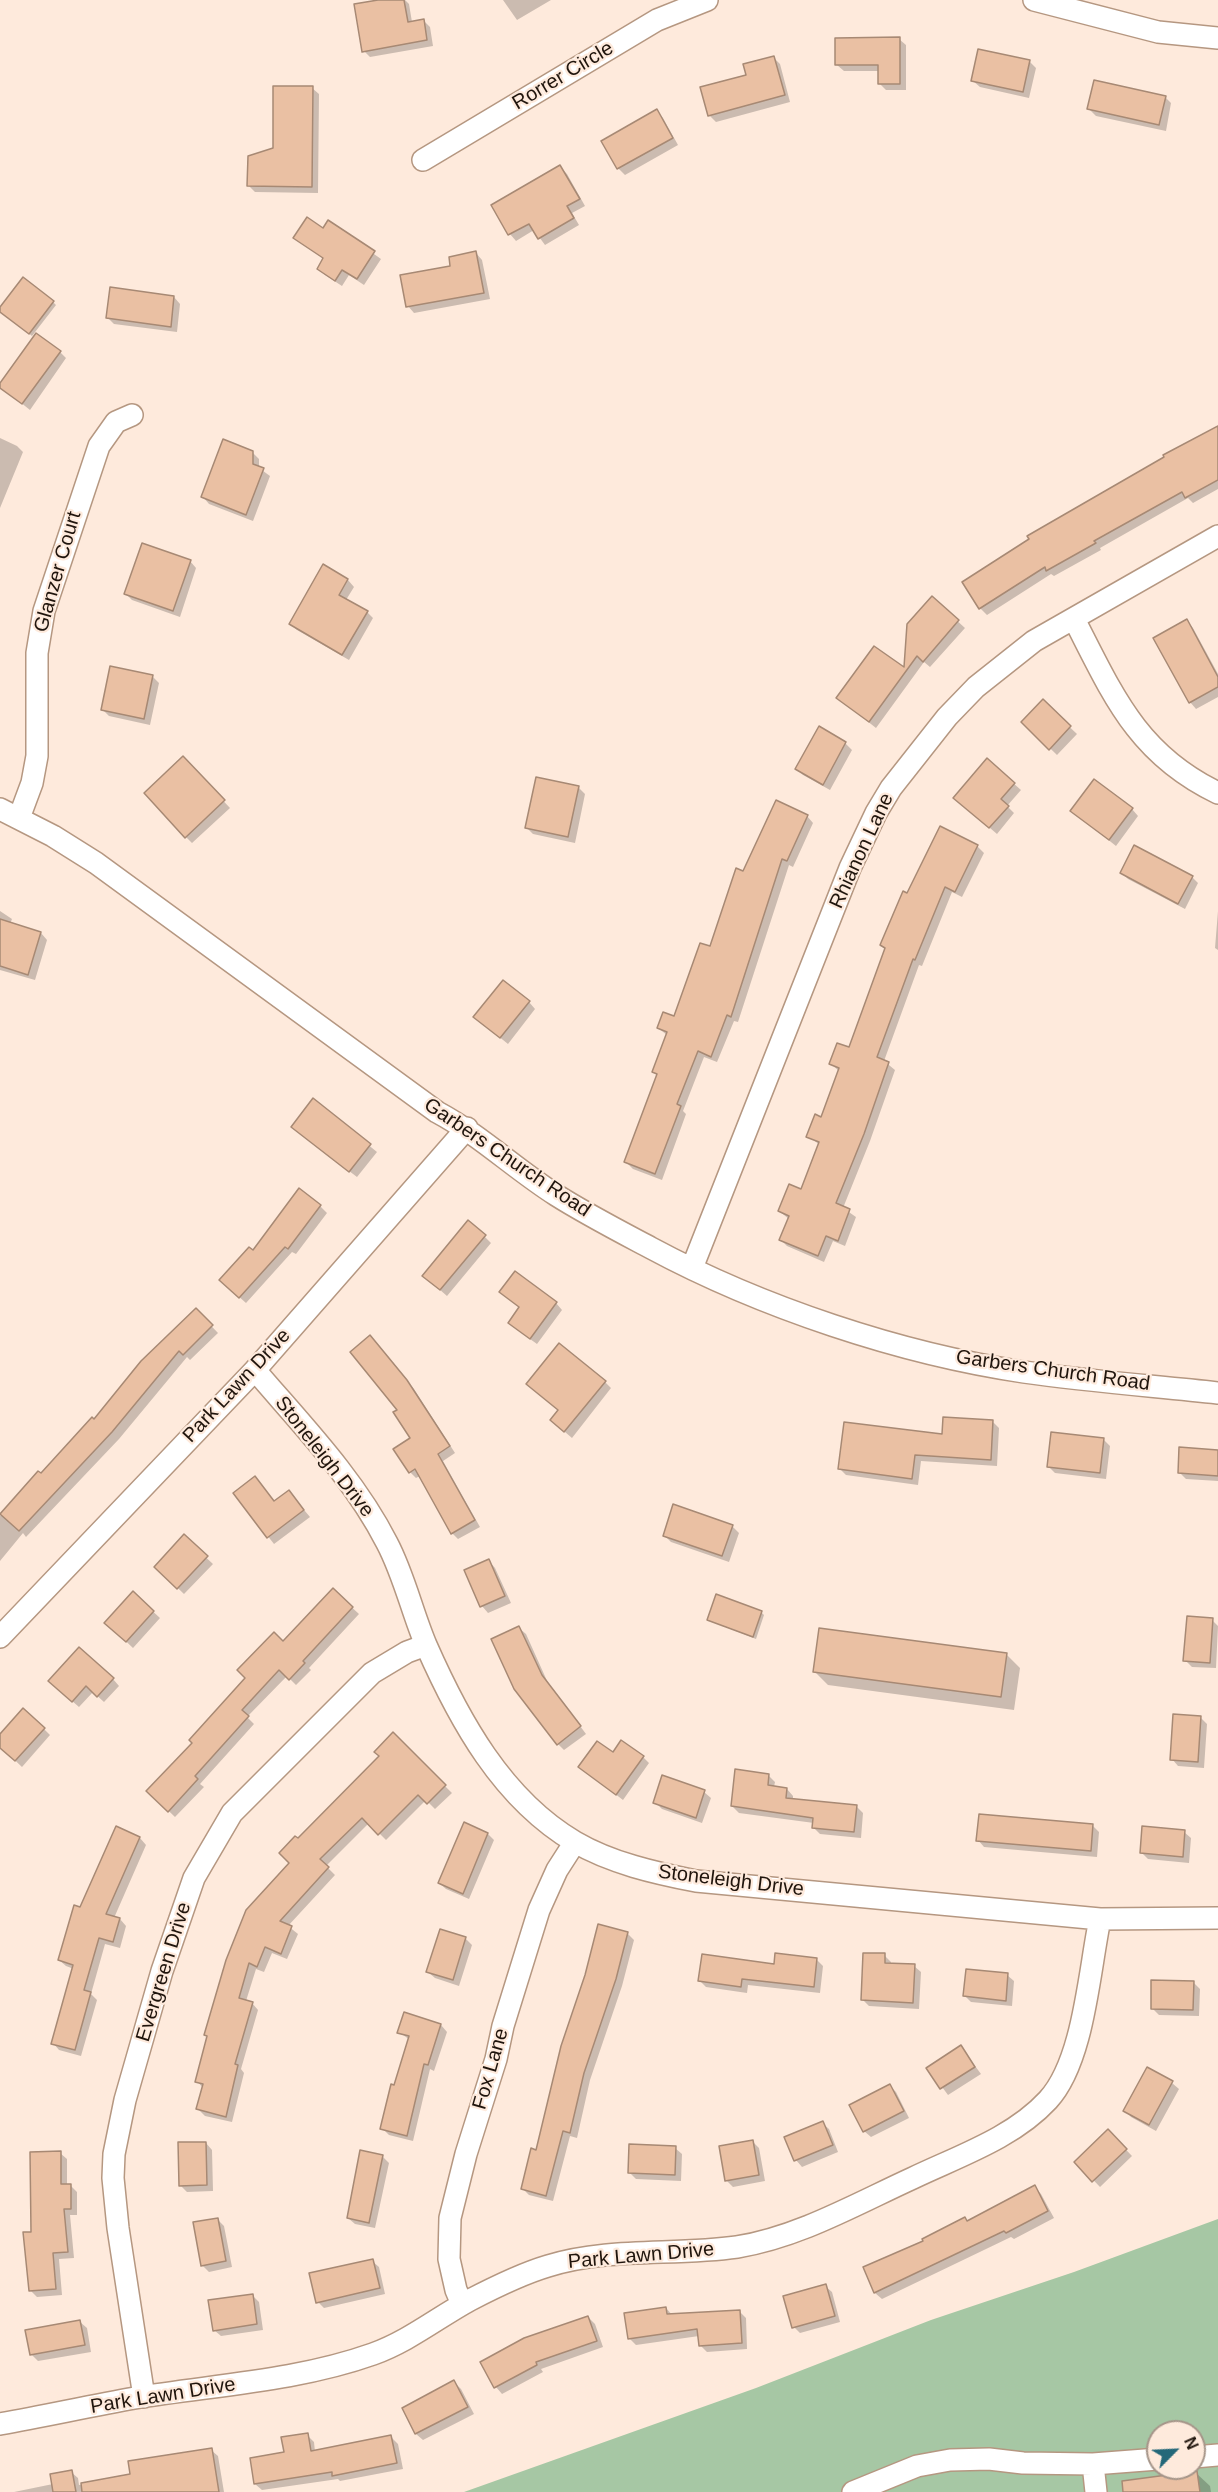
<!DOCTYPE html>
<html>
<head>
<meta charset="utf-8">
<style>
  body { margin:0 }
  #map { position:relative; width:1218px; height:2492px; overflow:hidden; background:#feeadc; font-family:Arial,sans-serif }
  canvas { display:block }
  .north { position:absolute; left:1146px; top:2420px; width:60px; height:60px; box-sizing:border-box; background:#feeadc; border:2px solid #a59589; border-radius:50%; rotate:66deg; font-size:16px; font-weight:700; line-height:24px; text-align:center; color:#20150d }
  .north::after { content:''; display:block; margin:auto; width:21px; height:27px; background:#246879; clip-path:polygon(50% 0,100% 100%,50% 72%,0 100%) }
</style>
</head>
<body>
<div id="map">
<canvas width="1218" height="2492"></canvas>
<div class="north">N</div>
</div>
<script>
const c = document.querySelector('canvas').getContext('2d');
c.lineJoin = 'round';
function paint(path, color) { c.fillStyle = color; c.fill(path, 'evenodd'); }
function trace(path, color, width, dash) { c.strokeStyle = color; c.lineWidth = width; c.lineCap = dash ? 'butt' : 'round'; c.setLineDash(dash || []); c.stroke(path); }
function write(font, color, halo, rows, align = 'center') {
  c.font = font + ' Arial,sans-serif'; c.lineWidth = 4.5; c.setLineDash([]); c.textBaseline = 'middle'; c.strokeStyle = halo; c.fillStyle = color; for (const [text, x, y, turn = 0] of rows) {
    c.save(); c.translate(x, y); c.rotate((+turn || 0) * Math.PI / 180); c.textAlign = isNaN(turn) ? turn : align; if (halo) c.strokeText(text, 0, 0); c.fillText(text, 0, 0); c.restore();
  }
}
paint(new Path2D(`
  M1218 2219V2492H464L756 2388 931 2320 1074 2272ZM1158 2432H1194V2468H1158Z`), '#a6c7a4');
paint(new Path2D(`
  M387 0H405L409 4 412 22 423 20 430 27 433 46 370 57 364 51Z
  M503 0H551L517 20Z
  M899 39 906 45V90H886L880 84V71H844L837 65Z
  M773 57 780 64 790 102 716 122 709 115 748 76Z
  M1029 61 1036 68 1029 98 980 87 973 81Z
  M312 88 319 94 318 193 255 192 249 186Z
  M1165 97 1171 103 1166 131 1096 116 1089 109Z
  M657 111 663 118 678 145 625 175 618 168 603 142Z
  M560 167 567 174 585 206 572 213 579 225 545 245 534 230 516 241 510 234 493 205Z
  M329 222 381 259 364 285 349 275 342 286 325 275 318 269 324 259 295 238 323 230Z
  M476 253 482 260 490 299 414 313 408 306 452 267Z
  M174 297 180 304 177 332 114 324 107 317Z
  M53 302 56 305 32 336 0 310Z
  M60 352 66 358 30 410 0 386Z
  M1218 432V489L1193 503 1188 498 1100 548 1101 550 1054 576 1051 574 987 615 980 608 964 583Z
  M0 438 17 446 23 452 0 508Z
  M253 453 259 459V468L270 476 253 521 209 504 203 497Z
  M190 561 196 568 180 617 132 600 126 594Z
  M323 566 348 580 354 587 346 600 367 612 373 618 349 660 297 630 290 624Z
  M932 598 965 628 930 667 924 662 876 728 838 698 905 670Z
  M1187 621 1193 628 1218 674V697L1196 709 1190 702Z
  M152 676 159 683 150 725 109 716 102 709Z
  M1043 702 1077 734 1057 755 1023 722Z
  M819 729 845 743 852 750 830 790 803 775 797 769Z
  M183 758 230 808 192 843 186 837Z
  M987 760 1021 790 1007 806 1014 813 997 834 962 804Z
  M578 787 585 794 575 843 533 834 527 828Z
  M1132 809 1138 816 1116 846 1072 811Z
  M807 816 813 823 793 867 789 865 738 1022 734 1021 717 1062 704 1057 683 1111 686 1114 662 1180 633 1169 626 1162 658 1076 653 1071 667 1035 658 1028 675 1018 710 948 744 873Z
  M977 846 984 853 962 897 952 892 922 966 919 965 884 1061 895 1070 870 1141 843 1208 856 1217 845 1246 833 1241 824 1262 787 1246 781 1240 789 1219 779 1211 802 1191 820 1145 808 1136 822 1119 839 1071 831 1064 850 1049 886 950 882 945 907 895Z
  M1121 872 1192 877 1198 883 1185 909 1128 879Z
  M0 911 12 919 10 924 41 933 47 940 35 980 0 970Z
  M1218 911V950L1215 948Z
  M529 1002 535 1009 508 1044 482 1023Z
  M313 1100 377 1152 357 1177 299 1133Z
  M320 1206 327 1213 296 1254 292 1252 246 1303 228 1287 253 1252Z
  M484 1236 491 1243 447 1296 431 1282Z
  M556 1303 562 1310 537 1344 516 1329Z
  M196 1310 218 1333 190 1360 187 1357 119 1439 26 1537 23 1533 0 1561V1516L39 1473 41 1475 94 1421Z
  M377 1344 414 1389 455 1453 443 1461 480 1527 458 1539 452 1533 420 1476 416 1478 410 1472 412 1439 399 1410Z
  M605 1382 611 1388 572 1438 558 1426 559 1411 528 1384Z
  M992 1421 999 1428 997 1466 921 1461 918 1485 846 1475 840 1469Z
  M1103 1439 1110 1446 1106 1479 1055 1473 1049 1467Z
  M1218 1451V1481L1186 1479 1179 1472Z
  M255 1478 275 1502 289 1492 310 1517 274 1544 235 1494Z
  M732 1526 739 1533 729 1562 671 1542 664 1535Z
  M184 1537 213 1564 184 1594 156 1567Z
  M489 1561 495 1568 511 1603 488 1613 482 1606 466 1571Z
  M333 1590 359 1614 309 1668 311 1670 296 1685 287 1676 247 1717 254 1724 200 1784 204 1787 175 1817 148 1791 194 1743 247 1678 284 1643Z
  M133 1593 160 1618 133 1648 113 1629Z
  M761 1612 764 1615 756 1639 708 1620Z
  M1212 1620 1218 1626 1216 1668 1192 1667 1185 1660Z
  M519 1628 526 1634 548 1683 586 1734 564 1750 558 1744Z
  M1006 1654 1020 1668 1014 1710 828 1685 814 1671Z
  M113 1679 119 1686 104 1702 93 1692 79 1707 56 1687Z
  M1200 1717 1207 1724 1204 1768 1178 1766 1172 1759Z
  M44 1729 50 1735 22 1767 0 1746V1736Z
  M393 1735 452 1793 435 1809 426 1800 386 1840 369 1823 326 1866 335 1875 288 1926 298 1934 287 1959 272 1953 264 1972 256 1969 246 2001 252 2003 258 2010 241 2069 244 2073 232 2122 205 2116 198 2109 203 2088 197 2081 291 1863 298 1840 381 1756Z
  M613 1754 643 1757 649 1763 623 1800 580 1767Z
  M768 1775 775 1782 774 1787 787 1789 793 1796V1800L856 1806 863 1813 861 1838 820 1834 813 1827 814 1823 739 1813 732 1806Z
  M704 1792 711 1798 702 1823 662 1809 655 1802Z
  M1093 1826 1099 1832 1097 1857 984 1847 978 1840Z
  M117 1828 140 1838 146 1845 114 1918 120 1919 126 1926 120 1948 105 1944 91 1994 97 2000 81 2056 59 2050 53 2043 74 1969 66 1966 59 1960Z
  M1184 1832 1191 1838 1189 1863 1148 1859 1141 1852Z
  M488 1834 494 1840 469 1899 446 1889 439 1883Z
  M627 1933 634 1940 622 1986 590 2080 577 2138 570 2136 553 2201 529 2195 522 2188Z
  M465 1938 472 1945 459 1986 435 1978 428 1972Z
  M884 1955 891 1962V1965L914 1966 921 1972 919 2009 869 2006 863 2000Z
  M816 1959 823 1966 820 1993 748 1985 747 1993 706 1987 700 1981Z
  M1007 1975 1014 1981 1012 2006 971 2002 965 1996Z
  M1193 1982 1200 1989 1199 2016 1159 2015 1152 2008Z
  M441 2025 447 2032 434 2071 430 2069 413 2141 389 2135 382 2128 410 2040 399 2032Z
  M961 2047 981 2074 948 2095 928 2068Z
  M1147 2069 1172 2083 1179 2089 1156 2131 1131 2117 1125 2110Z
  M890 2086 896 2092 909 2118 871 2137 864 2131Z
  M822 2123 829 2129 838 2152 802 2167 796 2160 786 2138Z
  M1108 2131 1132 2156 1100 2187 1076 2162Z
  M752 2141 759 2148 765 2181 733 2187 726 2180Z
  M206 2143 212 2150 213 2191 187 2192 180 2185Z
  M675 2148 682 2154 681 2181 636 2179 629 2172Z
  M60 2153 67 2159V2186L70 2185 77 2192V2215H70L74 2258 59 2259 62 2295 37 2297 31 2291 33 2233Z
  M382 2156 389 2163 375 2228 355 2224 348 2218Z
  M1035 2187 1041 2194 1054 2218 1014 2239 1011 2237 882 2299 875 2293 865 2268 967 2222Z
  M218 2220 224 2226 232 2267 209 2272 202 2265Z
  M372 2261 379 2267 385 2294 324 2308 318 2302Z
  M825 2286 832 2292 840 2322 800 2333 794 2327Z
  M252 2295 259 2302 263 2330 221 2336 214 2330Z
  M666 2308 673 2316 739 2311 746 2318 747 2349 707 2352 700 2345 699 2336 636 2345 629 2338Z
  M588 2317 595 2324 603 2347 541 2369 543 2372 502 2394 496 2387 482 2363Z
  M80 2322 87 2328 91 2352 38 2361 31 2354Z
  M454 2382 461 2389 474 2414 423 2440 416 2434 404 2408Z
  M307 2435 314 2442 315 2452 391 2437 398 2444 403 2469 340 2481 338 2479 262 2490 255 2484Z
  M211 2450 218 2456 224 2492H14L53 2484 71 2472 78 2478 79 2485 132 2476Z
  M1196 2473 1210 2486 1211 2492H1124Z`), '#0003');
const building = new Path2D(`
  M378 0H404L408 22 424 19 427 40 362 52 354 4Z
  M900 37V84H878V65H835V38Z
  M978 49 1030 60 1023 92 971 81Z
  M774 56 785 95 708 116 700 87 746 75 743 64Z
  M1094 80 1166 96 1159 125 1087 109Z
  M273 86H313L312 187 247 186 248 156 273 148Z
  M657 109 673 138 617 169 601 141Z
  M560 165 580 199 567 206 574 218 538 239 529 224 508 235 491 205Z
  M307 217 323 228 328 220 375 251 357 279 342 270 335 281 317 269 323 258 293 238Z
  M476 251 484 293 406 307 400 275 450 266 449 257Z
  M23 277 54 301 29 334 0 312V307Z
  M110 287 174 296 171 327 106 318Z
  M36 333 61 351 22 404 0 388V383Z
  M1218 426V480L1185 498 1182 492 1094 541 1096 543 1046 571 1045 567 979 609 962 582 1029 539 1027 536 1164 457 1163 455Z
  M223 439 253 451V464L264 468 246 515 201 497Z
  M142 543 191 560 173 611 124 594Z
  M323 564 348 579 339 595 368 611 342 655 289 624Z
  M932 596 959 620 923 662 917 656 869 722 836 698 874 646 904 667 907 624Z
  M1187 619 1218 677V687L1189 703 1153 638Z
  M110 666 153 675 144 719 101 710Z
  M1043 699 1071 726 1049 750 1021 722Z
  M819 726 846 742 823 785 795 769Z
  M183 756 225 800 185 838 144 793Z
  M987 758 1015 783 1001 799 1009 806 989 828 953 798Z
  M536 777 579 786 568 837 525 828Z
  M1094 779 1133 808 1109 840 1070 811Z
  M776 800 808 815 787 861 782 859 731 1017 727 1015 711 1057 698 1051 677 1104 681 1106 655 1174 624 1162 657 1074 652 1072 667 1032 657 1028 663 1012 674 1016 700 943 710 946 736 868 743 871Z
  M940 826 978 845 955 892 945 887 915 960 913 959 877 1057 889 1062 864 1134 836 1203 850 1209 838 1241 826 1236 818 1256 779 1240 789 1216 778 1211 789 1184 801 1189 819 1142 806 1137 815 1114 821 1117 839 1068 829 1064 837 1043 849 1047 885 948 880 945 903 891 907 893Z
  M1134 845 1193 876 1178 904 1120 873Z
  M0 919 41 932 28 975 0 966Z
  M503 980 530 1001 500 1038 473 1017Z
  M313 1098 371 1144 349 1172 291 1127Z
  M299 1188 321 1205 288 1249 285 1247 239 1298 219 1280 249 1247 253 1250Z
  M468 1220 486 1235 440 1290 422 1276Z
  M515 1271 557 1302 530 1339 508 1323 519 1307 499 1292Z
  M196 1308 213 1325 183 1355 179 1351 112 1432 19 1531 0 1514 38 1471 41 1473 92 1417 94 1419 141 1361Z
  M370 1335 407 1380 450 1446 438 1454 475 1520 451 1534 415 1469 409 1473 393 1449 410 1438 393 1412 397 1410 350 1352Z
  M559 1343 606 1381 564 1432 550 1420 558 1410 526 1384Z
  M943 1417 993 1420 991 1460 915 1455 912 1479 838 1469 844 1422 942 1434Z
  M1051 1432 1104 1438 1100 1473 1047 1467Z
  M1179 1447 1218 1450V1476L1178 1473Z
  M255 1476 274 1501 289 1490 304 1510 267 1538 233 1493Z
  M673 1504 733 1525 722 1556 663 1536Z
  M184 1534 208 1556 177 1589 154 1567Z
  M489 1559 505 1596 480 1607 464 1570Z
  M333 1588 353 1607 303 1661 305 1663 289 1680 279 1670 242 1710 249 1716 195 1776 198 1779 168 1812 146 1791 192 1743 189 1740 245 1678 237 1670 274 1632 283 1641Z
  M133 1591 154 1611 126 1642 104 1623Z
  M716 1594 762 1611 753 1637 707 1620Z
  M1187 1616 1213 1618 1210 1663 1183 1661Z
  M519 1626 542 1675 581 1726 557 1745 514 1689 491 1639Z
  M819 1628 1007 1653 1001 1697 813 1672Z
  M79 1647 114 1678 97 1697 86 1686 72 1702 48 1681Z
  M23 1708 45 1728 15 1761 0 1748V1734Z
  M1173 1714 1201 1716 1198 1762 1170 1760Z
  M393 1732 446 1785 427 1804 418 1795 378 1835 362 1818 320 1859 329 1867 280 1921 292 1926 281 1954 265 1947 257 1967 249 1963 239 1998 253 2002 235 2064 238 2065 226 2117 196 2109 203 2084 195 2082 207 2036 204 2035 226 1960 246 1910 289 1863 279 1853 295 1836 298 1838 379 1756 374 1752Z
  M621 1740 644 1756 616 1795 578 1767 597 1741 613 1752Z
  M735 1769 769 1774 768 1785 787 1788 786 1798 857 1805 854 1832 812 1828 813 1818 731 1806Z
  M662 1775 705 1790 696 1818 653 1803Z
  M979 1814 1093 1824 1091 1851 976 1841Z
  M464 1822 488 1833 463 1894 438 1883Z
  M116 1826 140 1837 106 1914 120 1918 113 1942 99 1938 84 1990 91 1992 75 2050 51 2044 73 1965 58 1960 74 1905 80 1907Z
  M1142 1826 1185 1830 1183 1857 1140 1853Z
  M598 1924 628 1932 616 1979 584 2073 570 2133 563 2131 546 2196 521 2189 531 2148 536 2150 561 2046 585 1975Z
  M440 1929 466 1937 453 1980 426 1972Z
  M775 1953 817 1958 814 1987 742 1979 741 1987 698 1981 702 1954 774 1964Z
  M863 1953H885V1963L915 1964 913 2003 861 2000Z
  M966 1969 1008 1973 1006 2001 963 1996Z
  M1151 1980 1194 1981 1193 2010 1151 2009Z
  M404 2012 441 2024 428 2065 424 2064 407 2136 380 2129 391 2084 394 2085 409 2036 397 2033Z
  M961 2045 975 2067 940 2089 926 2068Z
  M1147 2067 1173 2081 1149 2125 1123 2111Z
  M890 2084 904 2111 863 2132 849 2105Z
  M823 2121 833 2145 794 2161 784 2137Z
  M1108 2129 1127 2149 1092 2182 1074 2162Z
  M753 2140 759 2175 725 2181 719 2146Z
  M178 2142H206L207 2185 179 2186Z
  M629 2144 676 2146 675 2175 628 2173Z
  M360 2150 383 2155 369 2223 347 2218Z
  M61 2151V2184H71V2209H64L68 2252 53 2253 56 2289 29 2291 23 2232H31L30 2152Z
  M1035 2185 1048 2211 1006 2233 1004 2231 874 2293 863 2267 923 2241 922 2239 965 2217 967 2221Z
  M218 2218 226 2261 201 2266 193 2222Z
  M373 2259 380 2288 316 2303 309 2273Z
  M826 2284 835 2316 792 2328 783 2296Z
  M253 2294 257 2324 213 2331 208 2300Z
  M666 2307 667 2314 740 2310 742 2343 699 2346 697 2329 628 2339 624 2313Z
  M588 2316 597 2341 536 2362 537 2365 494 2388 480 2362 524 2338Z
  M80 2320 85 2345 30 2355 25 2330Z
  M454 2380 468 2407 415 2434 402 2408Z
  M308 2433 311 2451 391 2435 397 2463 332 2476V2472L254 2484 250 2458 284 2452 281 2437Z
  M212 2448 219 2492H82L81 2483 130 2474 128 2461Z
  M72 2470 76 2492H53L50 2474Z
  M1197 2471 1200 2492H1123L1122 2481Z`);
paint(building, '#eac0a3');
trace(building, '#a78974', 1.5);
const minor = new Path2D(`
  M1034 0 1158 32 1218 38
  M423 160 657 20 707 0
  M1074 619C1113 695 1137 754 1218 793
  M0 809 53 836 96 863 437 1112C480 1135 515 1169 556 1195 586 1214 619 1231 651 1248 761 1307 901 1354 1024 1372 1088 1381 1153 1386 1218 1393
  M19 818 32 783 37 756V653L44 611 99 446 116 422 132 415
  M692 1268 850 868 876 813 891 788 947 717 976 687 1034 641 1218 536
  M255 1370C301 1424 354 1478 387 1543 404 1575 412 1612 426 1645 459 1720 502 1799 575 1842 611 1863 655 1873 696 1881L1100 1919 1218 1918
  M0 1637 255 1370 467 1128
  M462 2304 456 2290 449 2259 450 2218 466 2154 496 2059 503 2026 539 1910 557 1870 575 1842
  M144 2397 118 2228 113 2178 114 2154 125 2100 162 1971 194 1878 232 1813 372 1673 407 1652 426 1645
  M0 2424C45 2416 90 2406 135 2398 214 2385 297 2381 373 2354 409 2341 437 2318 470 2300 495 2287 521 2274 548 2266 609 2247 674 2256 737 2247 799 2237 856 2204 913 2178 959 2156 1013 2138 1048 2100 1084 2061 1089 1971 1100 1919
  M1194 2457 1218 2455
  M1093 2464 1158 2459
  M853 2492 917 2466 950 2460 989 2459 1023 2463 1093 2464 1096 2492`);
trace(minor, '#b59781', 24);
trace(minor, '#fff', 21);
write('20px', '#20150d', '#feeadc', [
  ["Rorrer Circle",563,76,-31],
  ["Glanzer Court",58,572,-74],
  ["Rhianon Lane",862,851,-65],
  ["Garbers Church Road",507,1158,34],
  ["Garbers Church Road",1053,1371,8],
  ["Park Lawn Drive",237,1386,-47],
  ["Stoneleigh Drive",324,1457,52],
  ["Stoneleigh Drive",731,1881,7],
  ["Evergreen Drive",164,1972,-73],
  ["Fox Lane",491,2069,-74],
  ["Park Lawn Drive",641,2256,-5],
  ["Park Lawn Drive",163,2396,-9]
]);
</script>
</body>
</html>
